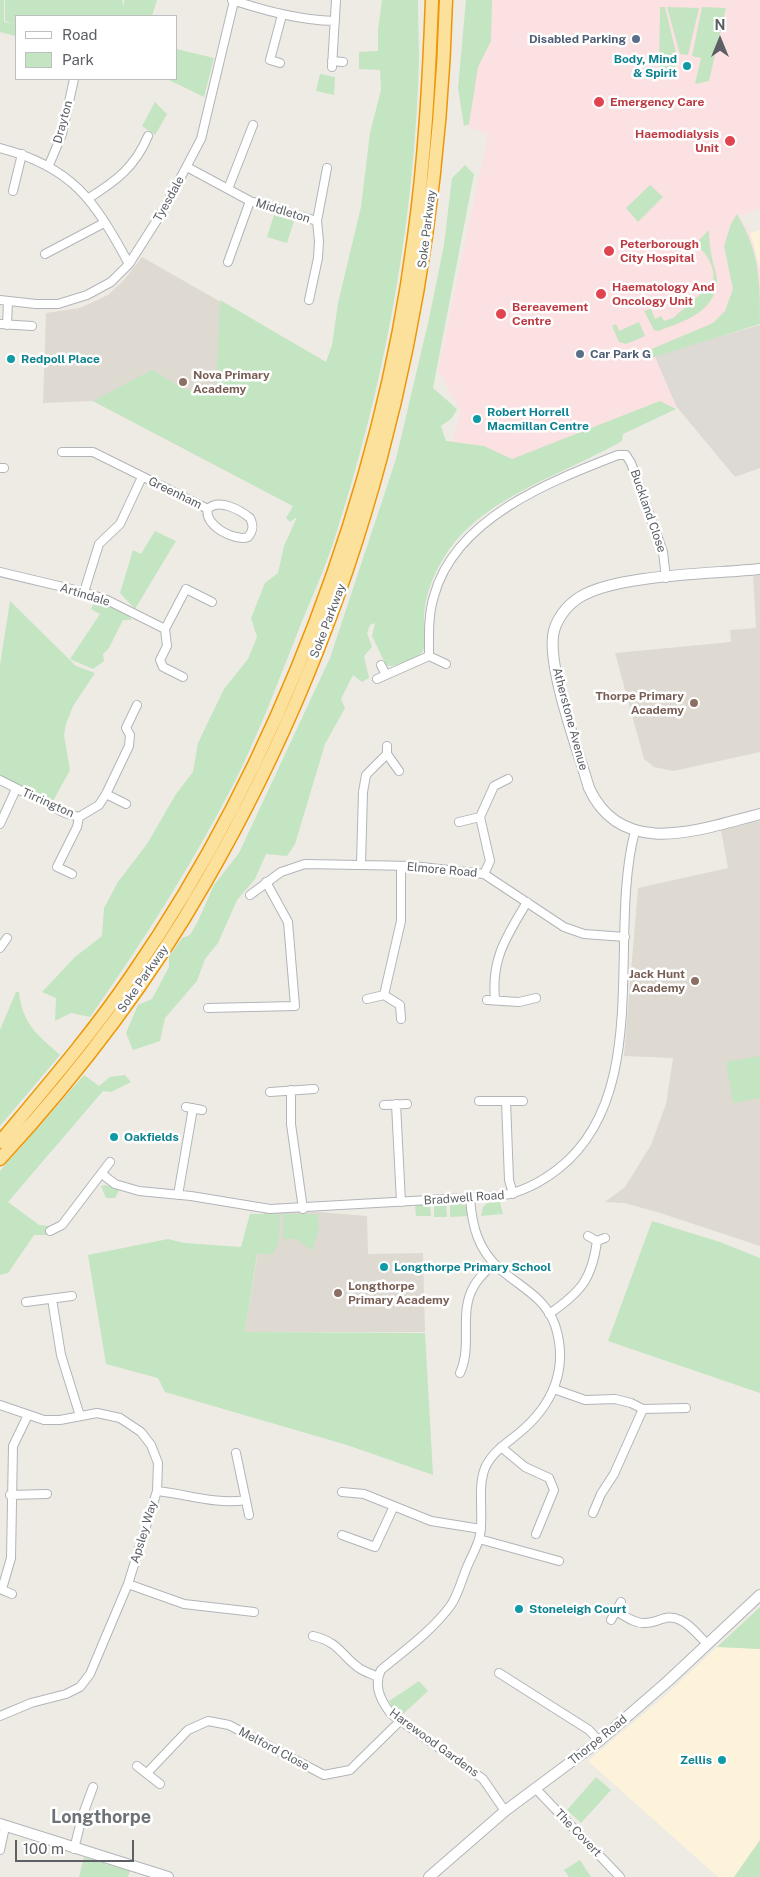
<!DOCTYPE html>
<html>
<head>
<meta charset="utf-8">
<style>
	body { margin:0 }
	#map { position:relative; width:760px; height:1877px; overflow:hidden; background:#eeebe4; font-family:"Public Sans",sans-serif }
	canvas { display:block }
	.legend { position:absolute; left:15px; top:15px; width:162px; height:65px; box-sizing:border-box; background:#fff; border:1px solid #bebfc1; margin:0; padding:6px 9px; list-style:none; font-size:15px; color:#5c6064 }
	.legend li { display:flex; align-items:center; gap:10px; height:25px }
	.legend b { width:25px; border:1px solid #bebfc1 }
	.north { position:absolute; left:695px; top:15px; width:50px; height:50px; -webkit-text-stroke:4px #fff; paint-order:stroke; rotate:0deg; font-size:14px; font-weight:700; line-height:20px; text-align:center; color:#5c6064 }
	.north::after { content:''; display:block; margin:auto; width:18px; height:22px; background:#5c6064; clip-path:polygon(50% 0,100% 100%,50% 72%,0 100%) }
	.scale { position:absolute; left:15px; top:1840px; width:119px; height:22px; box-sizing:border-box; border:2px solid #5c6064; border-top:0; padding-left:6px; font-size:15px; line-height:18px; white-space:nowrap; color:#5c6064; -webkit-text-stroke:4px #fff; paint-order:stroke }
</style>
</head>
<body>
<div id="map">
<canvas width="760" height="1877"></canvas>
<ul class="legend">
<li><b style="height:6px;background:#fff"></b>Road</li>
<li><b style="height:14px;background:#c3e5c1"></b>Park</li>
</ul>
<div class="north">N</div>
<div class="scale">100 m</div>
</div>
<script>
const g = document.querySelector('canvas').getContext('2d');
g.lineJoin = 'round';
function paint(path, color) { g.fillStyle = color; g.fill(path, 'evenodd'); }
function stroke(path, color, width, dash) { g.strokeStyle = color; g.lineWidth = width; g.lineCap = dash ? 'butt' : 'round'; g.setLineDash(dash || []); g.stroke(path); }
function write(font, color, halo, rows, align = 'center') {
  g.font = font + ' "Public Sans",sans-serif'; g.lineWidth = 5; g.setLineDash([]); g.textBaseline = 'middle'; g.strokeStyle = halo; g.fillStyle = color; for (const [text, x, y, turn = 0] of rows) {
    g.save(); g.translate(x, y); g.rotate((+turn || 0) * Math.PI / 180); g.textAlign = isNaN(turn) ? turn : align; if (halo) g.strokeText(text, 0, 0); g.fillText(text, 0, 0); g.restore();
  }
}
paint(new Path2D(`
	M760,230V269L750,233Z
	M717,1647L760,1649V1840L734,1877H718L588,1761L666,1695Z`), '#fdf3da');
paint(new Path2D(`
	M760,325V468L735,477L676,406L654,355Z`), '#dddad6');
paint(new Path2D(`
	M142,257L326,362L293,506L93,401L43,403L46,313L80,308L108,295L124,280Z
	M760,575V752L674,771L654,767L644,759L615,653L731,642L730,630L756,628L753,576Z
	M760,821V1246L657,1212L624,1203L605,1202L625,1187L651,1145L666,1104L673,1058L624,1056L638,888L728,868L721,830Z
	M319,1212L367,1216L368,1254L423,1253L425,1332H245L264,1213Z`), '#dedad2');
paint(new Path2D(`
	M479,0H760V208L745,215L738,214L750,233L760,269V324L654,355L676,406L499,492L421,470L453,440L461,412L438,370L488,135L468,126L476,63Z`), '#fbe1e1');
paint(new Path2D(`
	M0,0H4V22L15,24L5,21V0H122L124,7V0H157L152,16H16V36L0,32Z
	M382,0H418C418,29 420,58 418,87C411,240 382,392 335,537C324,572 308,605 295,639C276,687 257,738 233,785C191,866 143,942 90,1017L71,1013L55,1021L56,998L42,992L75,957L102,936L104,908L118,882L147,844L176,794L193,772L198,743L224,689L248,659L257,637L251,618L265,583L278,573L284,546L297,517L290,522L286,518L293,506L93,401L152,370L186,390L216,392L220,300L326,362L332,345L338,303L361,207L370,133L381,90L380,70L359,69V52L378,51V30Z
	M466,0H492L491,41L478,67L469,124L464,126L458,88Z
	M660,7H665L677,57L673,78L659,76Z
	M667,7L699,8L688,55L680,54Z
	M702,7L726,8L709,81L695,84L701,58L692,56Z
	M176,49L214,58L204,97L167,79H176Z
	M320,74L335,77L334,95L316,91Z
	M155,102L167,114L155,135L142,126Z
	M465,165L474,174L433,388L457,409L452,418L441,426L446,441L484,446L512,459L660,401L676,409L623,434L622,441C563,475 479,498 443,559C432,577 425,596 424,617C424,626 428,642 423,651C420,657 393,669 386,665L372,636L375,623L370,625L367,633L372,647L364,656L369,678L362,682L353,675L341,699L345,708L325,744L295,844L287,856L266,854L255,879L237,900L218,943L205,959L197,981L165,1018L160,1041L133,1050L126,1033L138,1005L152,999L169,967V957L182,938L190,935L198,921L214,885L239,853L330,658L396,459L429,319L444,245L452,178Z
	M650,185L663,197L638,222L626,208Z
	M737,214C760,253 760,280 760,324L644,360L642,353L713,323L725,311L733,289L724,246L731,224Z
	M274,215L294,221L287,243L267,237Z
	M709,230C709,239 710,249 712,258C713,265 717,273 717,281C715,313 682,322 658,331L654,330L644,311L651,309L655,319L661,316L664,321L673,318L713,283C716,267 707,253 695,244Z
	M639,322L645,336L626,344L619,342L612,326L616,324L619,331Z
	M155,531L176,541L135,609L120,593L133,550L141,554Z
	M95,599L127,614L132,620H123L109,648L103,654L104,661L93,669L70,659L100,614L91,609Z
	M10,601L76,666L95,673L73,706L66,724L64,735L70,770L52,803L0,778V665Z
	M16,992H19C22,1024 38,1035 60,1055L0,1126V1030Z
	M760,1056V1098L733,1103L726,1062Z
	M84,1075L99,1086L110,1077L125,1075L131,1082L111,1092L103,1091L8,1202L39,1225L50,1226V1235H34L8,1273L0,1275V1171Z
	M105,1185L120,1189L115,1198H106L101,1186Z
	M450,1202L462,1203L467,1207L469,1216L450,1217Z
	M500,1202L503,1214L481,1216L483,1207L487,1203Z
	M434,1203H446L447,1217H434Z
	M415,1204H430L431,1216H416Z
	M250,1214H280L279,1241L273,1254H257L245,1332L425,1333L433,1475L347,1445L165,1392L158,1378L106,1364L88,1255L168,1239L184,1243L241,1247Z
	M283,1214H318L319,1229L313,1249L311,1250L296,1239H283Z
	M652,1221L720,1242L760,1258V1393L608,1341Z
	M760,1607V1649L717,1647Z
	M419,1681L428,1691L401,1716L393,1709L389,1701Z
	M596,1777L611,1790L581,1823L567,1810Z
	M760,1840V1877H734Z
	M84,1857L130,1871L128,1877H79Z
	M580,1860L591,1877H569L564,1870Z`), '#c3e5c1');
const minor = new Path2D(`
	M232,0C266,11 299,20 335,21
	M332,61L343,62
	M280,63L270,60L282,15
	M332,67L336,0
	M0,148C73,167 94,200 129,264
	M49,165L62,134L74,79
	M187,167L250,201L317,221
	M228,189L253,125
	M13,191L22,154
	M89,198C116,181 135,167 148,136
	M45,254L104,223
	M228,262L250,201
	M0,300L36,304H58L87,295L111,282L129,264L164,209L201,139L234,1
	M309,300L318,258L319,241L317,221L327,168
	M0,324L32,326
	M7,325L8,301
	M62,452H93L208,509C219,498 240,510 250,518C254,526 253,531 248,537C235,542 203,525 208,509
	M0,468H4
	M0,572L84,592L107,600L165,629
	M84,592L99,544L120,524L142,477
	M429,656C429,636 428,615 434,596C455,518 551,481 618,455H626L631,463L663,552L666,578
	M429,656L446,664
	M381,665L386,675
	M183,677L163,667L160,660L167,646L165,629L186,589L212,602
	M377,679L429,656
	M387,746V754L399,771
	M0,780L65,813L79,817L99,805L106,794L129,746L130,735L126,728L137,705
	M106,794L126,804
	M459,822L480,817
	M0,824L16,789
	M361,864L363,792L366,775L387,754
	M72,874L57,867L77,827L79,817
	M484,874L490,861L480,817L494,786L508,779
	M250,895L281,872L305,864L413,866L484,874L564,927L584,934L625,937
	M0,948L7,938
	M384,995L401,921V866
	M367,999L384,995L400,1005L401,1019
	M495,999C491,958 507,936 527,902
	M487,1000L519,1002L536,998
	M208,1008L295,1006L288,922L266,882
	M291,1090V1124L303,1209
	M270,1092L314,1089
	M479,1101H523
	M506,1101L509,1180L513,1194
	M396,1104L401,1202
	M384,1105L407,1104
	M186,1107L202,1110
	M102,1174L115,1184L139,1191L191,1196L270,1209L500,1196C523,1192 540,1183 558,1169C654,1094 607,936 635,831
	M178,1195L193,1108
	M470,1198C472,1226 478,1250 500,1269C520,1287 545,1297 555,1325C569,1368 553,1405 519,1433C507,1443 492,1452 485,1468C477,1488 484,1514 480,1535C478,1546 471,1557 467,1567C462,1579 458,1595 451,1605C432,1631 405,1650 381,1670C373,1686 381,1701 391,1714L483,1779L505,1811
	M50,1231L62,1225L110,1162
	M588,1236L597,1241L605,1238
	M52,1299L61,1355L80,1416
	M26,1302L72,1296
	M549,1314C581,1292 592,1279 597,1241
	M460,1373C473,1345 458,1313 474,1286C479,1277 487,1270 494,1263
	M554,1389L585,1400L615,1399L631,1403L643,1409L686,1408
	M0,1405L44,1420H60L97,1413L120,1418L141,1432L151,1445L158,1463L157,1491L128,1584L90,1674L80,1687L66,1694L31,1703L0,1716
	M501,1447L525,1467L549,1478L554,1490L536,1534
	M236,1453L249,1515
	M157,1491C187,1494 216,1505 246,1500
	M342,1492L364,1494L431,1521L481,1529
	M10,1495L47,1494
	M593,1513L601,1494L614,1474L643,1409
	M342,1535L375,1547L394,1506
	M479,1539L559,1561
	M128,1584L184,1604L254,1612
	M0,1589L12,1594
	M2,1589L11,1558L13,1446L28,1415
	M616,1611C625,1616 635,1624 645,1623C659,1623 666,1613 680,1620C690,1624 699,1636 707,1644
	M611,1620L621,1602
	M313,1636C339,1642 341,1655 359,1668C365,1672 372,1674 378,1677
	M499,1673L589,1730L599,1741
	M137,1766L160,1784
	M147,1773L188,1730L208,1721L229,1725L324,1775L350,1770L400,1721
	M536,1789L620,1877
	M74,1849L82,1817L93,1787
	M0,1850L5,1827`);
const tertiary = new Path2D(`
	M760,569C715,574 617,574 580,597C567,605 555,620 553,636C549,673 578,750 589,788C622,860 701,829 760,814
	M0,1824L168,1877
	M429,1877L505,1811L599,1741L668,1681L760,1595`);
const trunk = new Path2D(`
	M0,1142C46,1087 92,1034 132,975C278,764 381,491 414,237C425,158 429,79 432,0
	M0,1159C77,1075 148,983 205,883C362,612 437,312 446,0`);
stroke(minor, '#b1b5b9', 10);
stroke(tertiary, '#b1b5b9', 12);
stroke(trunk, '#ee9604', 15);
stroke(minor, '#fff', 8);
stroke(tertiary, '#fff', 10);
stroke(trunk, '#fce19c', 12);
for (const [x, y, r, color] of [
	[636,39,5,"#5c6f8a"],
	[687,66,5,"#0f9aa8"],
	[599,102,6,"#e0444e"],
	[730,141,6,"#e0444e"],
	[609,251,6,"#e0444e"],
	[601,294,6,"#e0444e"],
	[501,314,6,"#e0444e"],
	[580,354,5,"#5c6f8a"],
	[11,359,5,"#0f9aa8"],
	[183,382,5,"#8d6e63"],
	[477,419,5,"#0f9aa8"],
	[694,703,5,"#8d6e63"],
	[695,981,5,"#8d6e63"],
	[114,1137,5,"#0f9aa8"],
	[384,1267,5,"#0f9aa8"],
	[338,1293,5,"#8d6e63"],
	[519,1609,5,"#0f9aa8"],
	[722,1760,5,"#0f9aa8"]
]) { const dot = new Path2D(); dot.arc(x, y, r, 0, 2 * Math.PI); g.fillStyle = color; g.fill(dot); stroke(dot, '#fff', 2); }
write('bold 12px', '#4e5e75', '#fff', [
	["Disabled Parking",626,39],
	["Car Park G",590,354,"left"]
], 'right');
write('bold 12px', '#0d838f', '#fff', [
	["Body, Mind",677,59,"right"],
	["& Spirit",677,73,"right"],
	["Redpoll Place",21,359],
	["Robert Horrell",487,412],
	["Macmillan Centre",487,426],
	["Oakfields",124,1137],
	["Longthorpe Primary School",394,1267],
	["Stoneleigh Court",529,1609],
	["Zellis",712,1760,"right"]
], 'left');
write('bold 12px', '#be3a42', '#fff', [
	["Emergency Care",610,102],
	["Haemodialysis",719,134,"right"],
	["Unit",719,148,"right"],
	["Peterborough",620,244],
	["City Hospital",620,258],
	["Haematology And",612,287],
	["Oncology Unit",612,301],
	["Bereavement",512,307],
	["Centre",512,321]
], 'left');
write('12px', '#5c6064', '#fff', [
	["Drayton",63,122,-75],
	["Tyesdale",169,199,-61],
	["Middleton",283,211,17],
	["Soke Parkway",427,229,-83],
	["Greenham",175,493,26],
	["Buckland Close",648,511,71],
	["Artindale",85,595,17],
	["Soke Parkway",328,621,-69],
	["Atherstone Avenue",570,719,75],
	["Tirrington",48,803,24],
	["Elmore Road",442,870,5],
	["Soke Parkway",143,979,-55],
	["Bradwell Road",464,1198,-4],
	["Apsley Way",144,1532,-73],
	["Thorpe Road",598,1740,-39],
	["Harewood Gardens",434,1743,36],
	["Melford Close",274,1749,28],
	["The Covert",578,1833,46]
]);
write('bold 12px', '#785e54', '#fff', [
	["Nova Primary",193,375],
	["Academy",193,389],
	["Thorpe Primary",684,696,"right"],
	["Academy",684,710,"right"],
	["Jack Hunt",685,974,"right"],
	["Academy",685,988,"right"],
	["Longthorpe",348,1286],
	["Primary Academy",348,1300]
], 'left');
write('bold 18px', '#6d7276', '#fff', [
	["Longthorpe",101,1817]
]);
</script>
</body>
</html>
